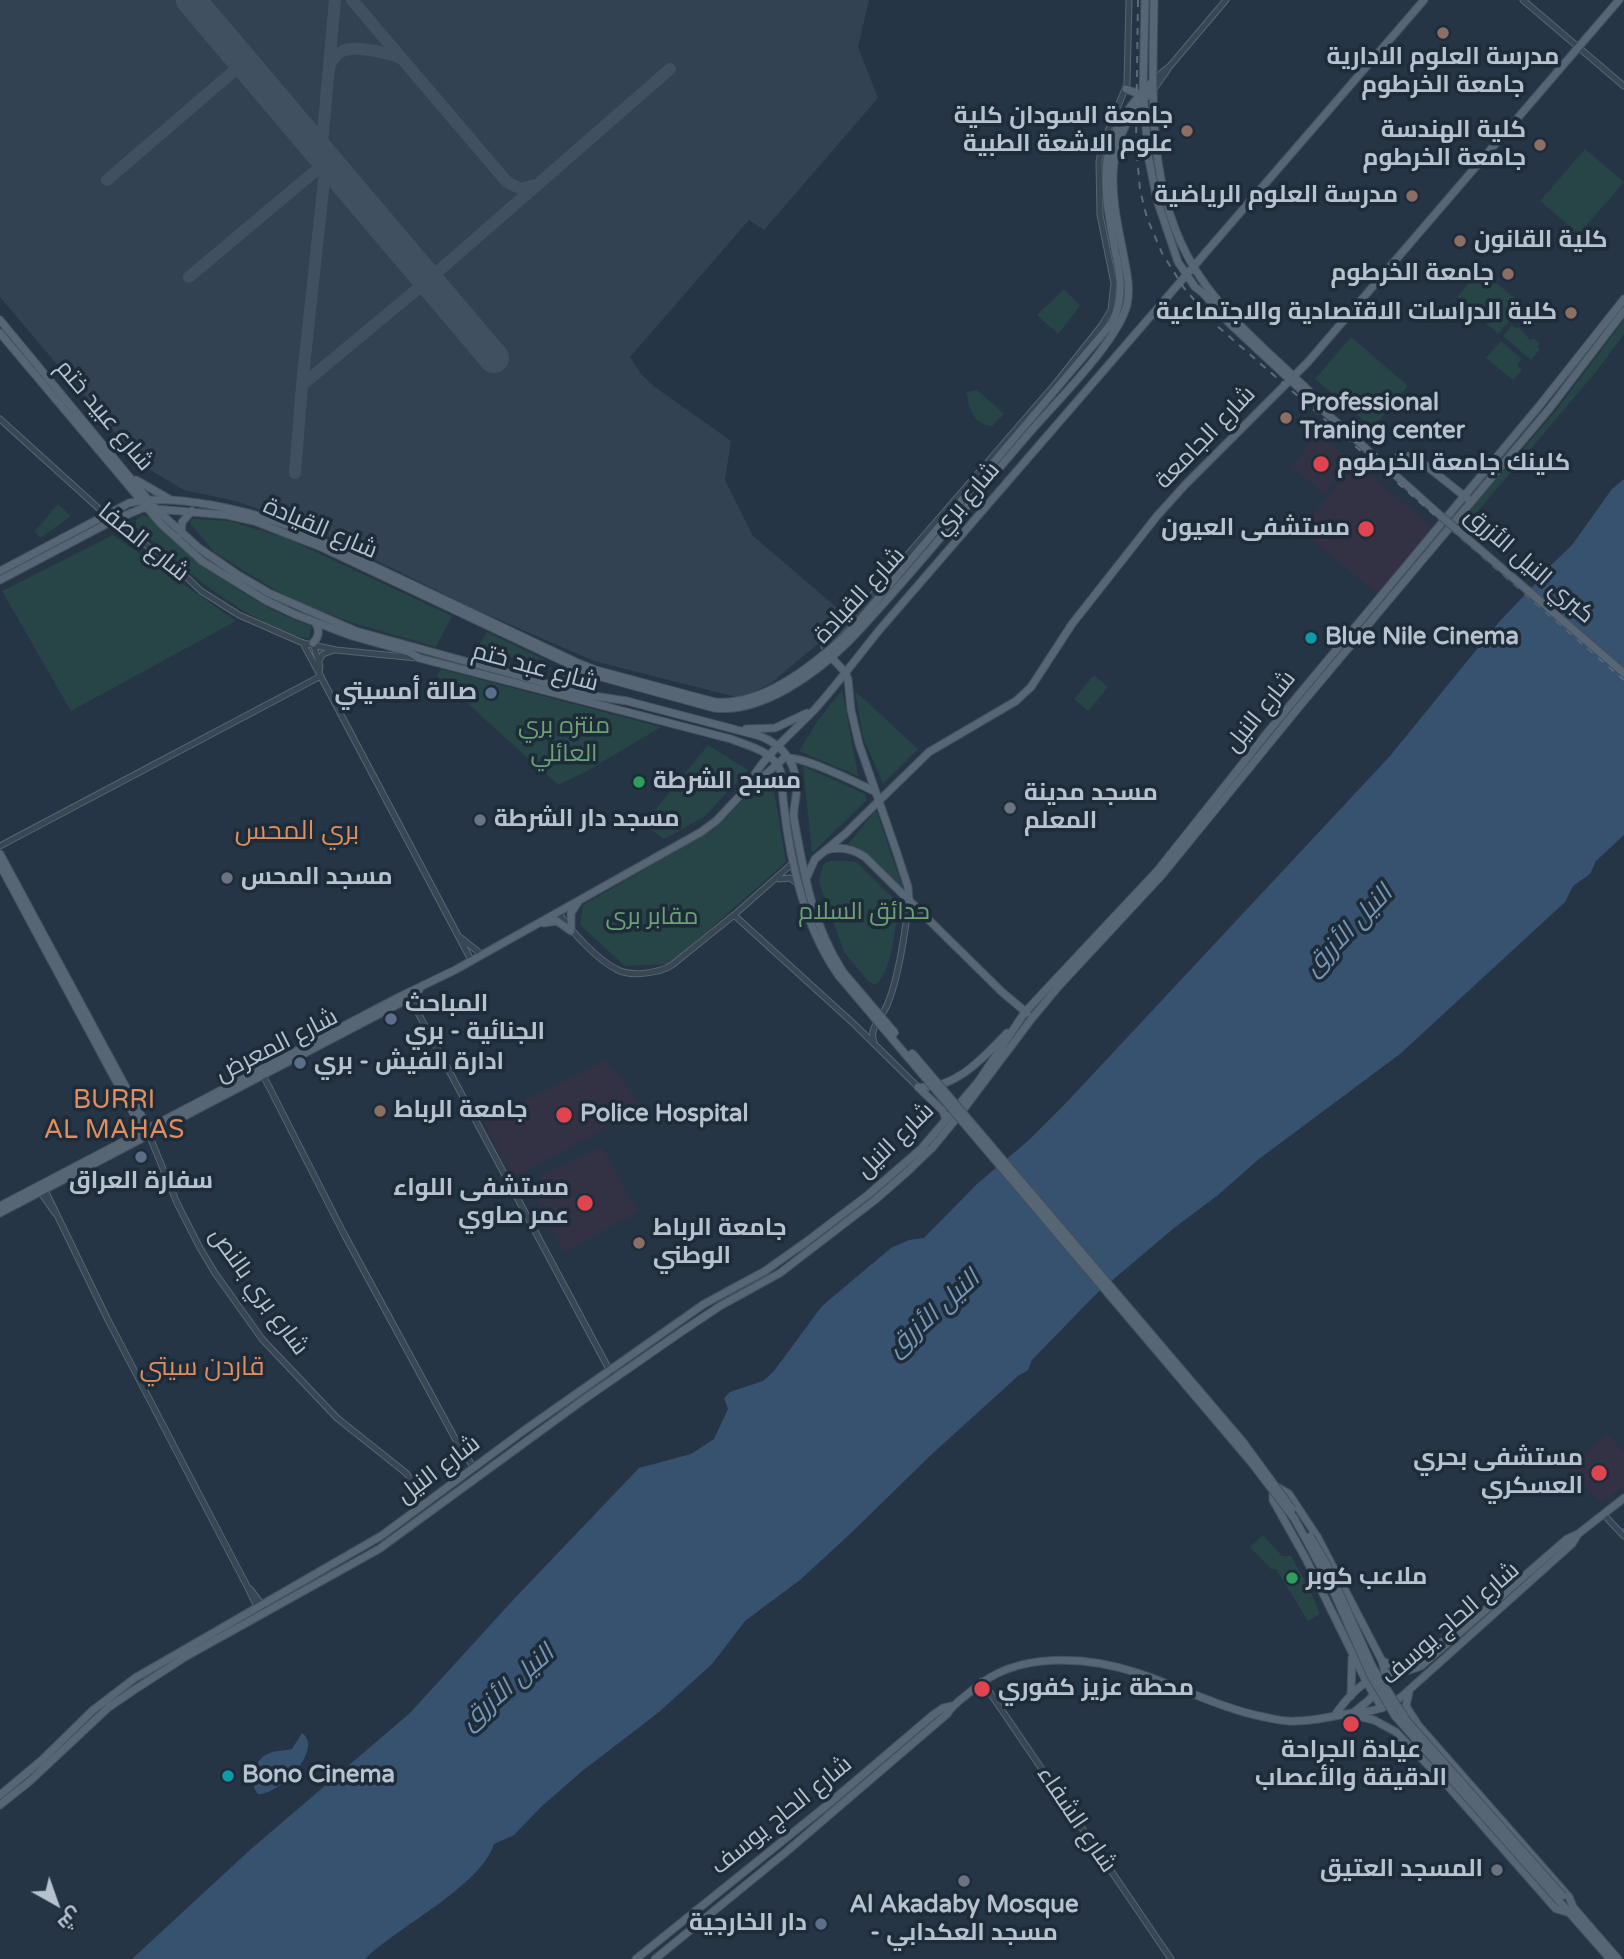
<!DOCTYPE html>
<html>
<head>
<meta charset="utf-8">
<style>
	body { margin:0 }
	#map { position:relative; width:1624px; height:1959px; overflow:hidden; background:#253546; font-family:"Varela Round",Cairo,sans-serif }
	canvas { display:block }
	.north { position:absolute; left:21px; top:1868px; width:70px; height:70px; -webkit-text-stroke:5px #1e2c3a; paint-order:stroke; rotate:140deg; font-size:19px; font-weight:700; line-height:28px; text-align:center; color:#b7c2ce }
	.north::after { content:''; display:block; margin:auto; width:24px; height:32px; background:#b7c2ce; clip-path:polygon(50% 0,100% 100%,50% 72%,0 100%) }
</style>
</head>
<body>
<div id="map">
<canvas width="1624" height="1959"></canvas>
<div class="north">ش</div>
</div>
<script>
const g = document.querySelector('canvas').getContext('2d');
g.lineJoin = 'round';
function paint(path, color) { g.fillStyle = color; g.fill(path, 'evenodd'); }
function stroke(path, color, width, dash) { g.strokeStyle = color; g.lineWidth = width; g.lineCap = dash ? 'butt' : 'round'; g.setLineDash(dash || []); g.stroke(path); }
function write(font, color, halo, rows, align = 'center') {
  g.font = font + ' "Varela Round",Cairo,sans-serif'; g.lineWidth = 7; g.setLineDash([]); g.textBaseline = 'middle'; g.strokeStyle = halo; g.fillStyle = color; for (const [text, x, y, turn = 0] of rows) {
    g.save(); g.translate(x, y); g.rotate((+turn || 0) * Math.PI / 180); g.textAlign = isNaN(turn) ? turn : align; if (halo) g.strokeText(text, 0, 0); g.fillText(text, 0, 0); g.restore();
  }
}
paint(new Path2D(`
	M1318,434L1351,461L1325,494L1291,467Z
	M1356,463L1433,527L1377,594L1300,530Z
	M606,1060L644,1108L512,1178L483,1122Z
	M600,1148H602L638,1212L564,1252L533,1195L545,1188L541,1175Z
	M1608,1434L1624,1453V1485L1602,1504L1577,1480L1570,1466Z`), '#333245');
paint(new Path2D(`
	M0,0H869L858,47L878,98L764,230L749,220L630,357L641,374L655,387L731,441L725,480L753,536L849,618L771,683L754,692L736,697L594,661L470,607L303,524L235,501L184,490L142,465L0,297Z`), '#334252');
paint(new Path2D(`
	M1585,149L1624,182L1579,234L1540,201Z
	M1480,270L1523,305L1498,334L1457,297Z
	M1064,289L1080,306L1058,334L1037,315Z
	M1624,320V334L1595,373L1478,511L1463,525L1458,524L1554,413Z
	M1512,325L1517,329L1519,327L1530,340L1533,338L1540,343L1537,346L1540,349L1531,360L1503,336Z
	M1351,337L1408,386L1373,428L1315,379Z
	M1501,341L1522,359L1517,365L1522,370L1513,380L1486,358Z
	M977,390L1004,414L992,426C972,424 970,409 966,392Z
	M58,504L71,516L40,538L35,531Z
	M142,515C162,518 182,549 199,562C233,587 271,613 311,626L309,639C261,626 220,598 182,566C167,553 152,539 136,528V520Z
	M192,519L229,521L286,538L452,616L436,647L353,623L308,606L277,591L214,552L190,523Z
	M113,535L236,621L71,711L2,591Z
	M487,632L545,660L473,654Z
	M441,669L661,727L587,771L558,785L437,676Z
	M1094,675L1108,687L1088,711L1074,699Z
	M842,690L858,775V776L799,751L819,719Z
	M855,691L918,749L883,784L863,737Z
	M708,745L748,770L704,817L664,839L644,824Z
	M803,766L865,794L867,800L812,853Z
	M766,777L772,779L786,862L670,964L625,966L580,925L583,905L714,829Z
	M876,810L904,891L864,852L848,844Z
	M845,861L857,862L897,902C897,921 892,974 875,985L868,981L844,952L819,882L823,864L831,861Z
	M1263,1535L1282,1556H1291L1309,1588L1320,1614L1308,1621L1276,1569H1271L1250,1547Z`), '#274547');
paint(new Path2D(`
	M1624,479V835L1596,861L1590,874L1573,886L1565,902L1400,1054L1259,1159L1218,1195L1174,1228L1095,1295L1032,1360L1028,1370L1018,1376L932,1454L851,1533L800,1580L745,1621L712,1664L659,1712L581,1772L541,1807L514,1835L494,1844C480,1887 397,1927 365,1959H132L251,1849L410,1713L514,1599L639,1468L691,1454L714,1439L728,1409L724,1398L730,1392L763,1381L774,1371L822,1306L891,1248L909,1240L924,1238L977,1184L1029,1140L1066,1103L1390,756L1499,622L1538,581L1544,572L1572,545L1612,489Z
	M302,1733C325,1749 278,1796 258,1794C247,1782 254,1758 270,1753C277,1750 285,1751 292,1749Z`), '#37526e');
stroke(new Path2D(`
	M1623,1529L1624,1531`), '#37526e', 2);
stroke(new Path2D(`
	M352,0L507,182L521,189L535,185
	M329,67C332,59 337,53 345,50C356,46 393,53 402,59
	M107,180L242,64
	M189,277L326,162
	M302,385L427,281L670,69
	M295,473L302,385L326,162L322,144L335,0`), '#405061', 12);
stroke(new Path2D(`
	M191,0L494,358`), '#405061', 30);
const minor = new Path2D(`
	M1523,0L1624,86
	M1153,80L1170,66L1226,0
	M1154,89L1168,69
	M0,419L106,515L178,569L201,591L239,615L303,643L336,650L416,658
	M303,643L471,960
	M313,643L320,666L319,673
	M827,652L824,647L858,612L1056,383L1102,325L1111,310L1114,283L1100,215L1099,161L1103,143L1127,84L1129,0
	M318,662L323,654L334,650
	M0,846L321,676
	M779,879L790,878L798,884
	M558,912C571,931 597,960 618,970C632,977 659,973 672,965L734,915L794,862
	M734,915L854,1024L918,1087
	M461,938L481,954
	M409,996L611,1373
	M874,1042C868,1027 883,1017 888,1003C899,976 905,931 909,902
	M262,1073L344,1234L457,1442L474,1468
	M151,1133L150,1137L177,1203L200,1248L215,1273L262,1339L337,1418L406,1473L429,1502
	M44,1188L107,1318L248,1588L258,1609
	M39,1190L55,1213
	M1604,1515L1624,1536
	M250,1589L263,1606
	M982,1681L1171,1959`);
const major = new Path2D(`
	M1145,0L1143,90L1148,155L1157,200L1178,262L1195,287L1203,293L1230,324L1314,402L1441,516
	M1154,0C1153,97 1144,201 1205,284C1234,324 1273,356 1309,391
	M1126,89L1139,94
	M0,320L155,508L199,548L238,575L269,593L356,631L588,695L627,701L760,736C786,746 799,767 796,796C795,804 793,810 794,819C804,874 812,924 843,972
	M0,333L161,524L202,561L265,600L294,614L352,636L409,652L419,658L731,739C749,746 776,752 781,773C785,838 800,923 839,976
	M1388,468L1398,457L1414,456L1468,499
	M136,480L171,500
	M181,534L182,522L192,511
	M0,571L129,503C172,492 249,511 289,526L578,663L596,670L715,702C765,706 817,663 852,629L1112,323C1124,298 1121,277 1115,250C1101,175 1096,138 1153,81
	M0,580L114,520L143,508L227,515L254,521L321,547L590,674L714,708C761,714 817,673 849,641C913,574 970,501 1031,431C1057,401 1117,342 1127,305C1131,287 1126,269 1123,252C1110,189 1101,139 1153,90
	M313,643C319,637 320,631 316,624
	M830,656L845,672L848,679L851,710L859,744L897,853L908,887L909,901
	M573,668L568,669L567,677L585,692
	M746,729L775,728L807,713
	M749,786C759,759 796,730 816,708C839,682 859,655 881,628L1424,0
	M827,850C841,846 853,849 865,857L1002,992L1027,1013
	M0,854L150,1132
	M0,865L144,1133
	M806,879L815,859L845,834L929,752L1016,701L1031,687L1072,624L1157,516L1185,485L1308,362L1619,0
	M544,923L557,921L571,931
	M571,930V913L578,902
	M918,1087C955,1090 983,1058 1007,1033
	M918,1087L943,1111L946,1120
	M0,1206L397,998L455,970L701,832L716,821L749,786L756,783L784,758C802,755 855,782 874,791
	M0,1213L410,998L419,990
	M1277,1487L1289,1494L1318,1538L1382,1661L1386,1675L1385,1679L1369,1700L1354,1712
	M1273,1491V1500L1306,1559L1367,1683L1382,1708
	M1383,1661C1405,1677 1430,1647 1449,1638
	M1409,1692L1406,1706L1418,1725L1569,1897L1574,1909
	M1351,1696L1352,1658
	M1349,1714L1374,1720L1396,1732L1447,1785L1556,1909L1570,1913
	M1335,1715C1346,1699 1363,1680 1382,1675C1396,1672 1408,1672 1421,1666L1567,1539L1578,1534L1624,1498
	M0,1795L42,1760L93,1710L135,1678L381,1536L526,1429L704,1304L765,1271L806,1242L869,1194L921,1149L978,1082L1025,1012L1158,870L1267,733L1540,405L1624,299
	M0,1805L30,1781L109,1707L134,1690L185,1657L379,1549L583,1400L681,1332L720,1306L780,1273L875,1200L908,1171L933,1147L960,1114L1033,1017L1058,987L1162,875L1299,707L1550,408L1624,311
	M1559,1901L1610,1959
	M1573,1907L1618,1959
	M636,1959L826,1806L933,1715L943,1708L952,1706
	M655,1959L786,1852L947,1714C954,1703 964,1697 974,1689C1017,1651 1087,1656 1138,1673C1180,1687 1220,1708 1264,1717C1274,1719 1286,1722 1296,1721C1321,1721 1345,1712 1370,1711L1382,1708L1400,1698L1572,1544L1578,1534`);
stroke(minor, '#586572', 7);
stroke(major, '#43505e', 9);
stroke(minor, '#394755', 5);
stroke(major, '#576675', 7);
stroke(new Path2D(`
	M1138,0L1136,144L1140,190L1147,218L1162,253L1184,288L1215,324L1624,680`), '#5b6b7c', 2, [7, 7]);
const majorBridge = new Path2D(`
	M1441,516L1624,673
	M843,972L895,1033
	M839,976L1251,1462L1294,1518L1308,1543L1331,1586L1371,1676L1395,1716L1559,1901
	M912,1053L1243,1442L1292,1509
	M1310,1536L1326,1563L1373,1668L1407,1721L1563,1896`);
stroke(majorBridge, '#43505e', 9, []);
stroke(majorBridge, '#576675', 7);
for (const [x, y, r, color] of [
	[1443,33,7,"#8d6e63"],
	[1187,131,7,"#8d6e63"],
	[1540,145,7,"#8d6e63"],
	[1412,196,7,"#8d6e63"],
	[1460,241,7,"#8d6e63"],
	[1508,274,7,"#8d6e63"],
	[1571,313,7,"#8d6e63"],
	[1286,418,7,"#8d6e63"],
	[1321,464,9,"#e0444e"],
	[1366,529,9,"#e0444e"],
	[1311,638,7,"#0f9aa8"],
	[491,693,7,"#5c6f8a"],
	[639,782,7,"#2e9e5b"],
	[1010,808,7,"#6b7280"],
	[480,820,7,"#6b7280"],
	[227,878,7,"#6b7280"],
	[391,1019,7,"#5c6f8a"],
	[300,1063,7,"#5c6f8a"],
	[380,1111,7,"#8d6e63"],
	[564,1115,9,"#e0444e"],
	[141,1157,7,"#5c6f8a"],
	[585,1203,9,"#e0444e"],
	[639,1243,7,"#8d6e63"],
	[1599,1473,9,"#e0444e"],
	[1292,1578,7,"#2e9e5b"],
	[982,1689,9,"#e0444e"],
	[1351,1724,9,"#e0444e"],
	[228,1776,7,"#0f9aa8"],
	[1497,1870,7,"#6b7280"],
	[964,1881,7,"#6b7280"],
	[821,1924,7,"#5c6f8a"]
]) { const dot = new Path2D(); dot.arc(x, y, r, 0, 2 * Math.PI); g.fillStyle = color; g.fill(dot); stroke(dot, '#1e2c3a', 2.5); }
write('bold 24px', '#b7c2ce', '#1e2c3a', [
	["مدرسة العلوم الادارية",1443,58,"center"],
	["جامعة الخرطوم",1443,86,"center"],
	["جامعة السودان كلية",1173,117,"right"],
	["علوم الاشعة الطبية",1173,145,"right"],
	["كلية الهندسة",1526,131,"right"],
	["جامعة الخرطوم",1526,159,"right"],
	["مدرسة العلوم الرياضية",1398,196,"right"],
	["كلية القانون",1474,241],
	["جامعة الخرطوم",1494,274,"right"],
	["كلية الدراسات الاقتصادية والاجتماعية",1557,313,"right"],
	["Professional",1300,404],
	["Traning center",1300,432],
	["كلينك جامعة الخرطوم",1337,464],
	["مستشفى العيون",1350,529,"right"],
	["Blue Nile Cinema",1325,638],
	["صالة أمسيتي",477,693,"right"],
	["مسبح الشرطة",653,782],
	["مسجد مدينة",1024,794],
	["المعلم",1024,822],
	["مسجد دار الشرطة",494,820],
	["مسجد المحس",241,878],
	["المباحث",405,1005],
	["الجنائية - بري",405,1033],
	["ادارة الفيش - بري",314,1063],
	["جامعة الرباط",394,1111],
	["Police Hospital",580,1115],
	["سفارة العراق",141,1182,"center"],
	["مستشفى اللواء",569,1189,"right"],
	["عمر صاوي",569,1217,"right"],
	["جامعة الرباط",653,1229],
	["الوطني",653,1257],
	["مستشفى بحري",1583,1459,"right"],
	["العسكري",1583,1487,"right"],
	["ملاعب كوبر",1306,1578],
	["محطة عزيز كفوري",998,1689],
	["عيادة الجراحة",1351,1751,"center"],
	["الدقيقة والأعصاب",1351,1779,"center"],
	["Bono Cinema",242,1776],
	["المسجد العتيق",1483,1870,"right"],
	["Al Akadaby Mosque",964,1906,"center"],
	["- مسجد العكدابي",964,1934,"center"],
	["دار الخارجية",807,1924,"right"]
], 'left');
write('24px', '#b7c2ce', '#1e2c3a', [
	["شارع عبيد ختم",104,416,50],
	["شارع الجامعة",1206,438,-46],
	["شارع بري",967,499,-49],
	["شارع القيادة",320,529,23],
	["شارع الصفا",143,543,39],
	["كبري النيل الأزرق",1529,566,41],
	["شارع القيادة",860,596,-47],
	["شارع عبد ختم",535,668,15],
	["شارع النيل",1261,712,-51],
	["شارع المعرض",277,1046,-27],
	["شارع النيل",896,1141,-44],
	["شارع بري بالنص",258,1292,54],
	["شارع النيل",439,1470,-37],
	["شارع الحاج يوسف",1451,1624,-41],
	["شارع الحاج يوسف",782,1816,-39],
	["شارع الشفاء",1076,1820,56]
]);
write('24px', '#6ca174', '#1e2c3a', [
	["منتزه بري",564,727],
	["العائلي",564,755],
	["حدائق السلام",864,913],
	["مقابر برى",652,918]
]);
write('26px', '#e08e60', '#1e2c3a', [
	["بري المحس",297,832],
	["BURRI",114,1101],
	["AL MAHAS",114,1131],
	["قاردن سيتي",202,1368]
]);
write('italic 26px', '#7495b4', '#1e2c3a', [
	["النيل الأزرق",1349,931,-46],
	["النيل الأزرق",934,1314,-42],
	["النيل الأزرق",508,1688,-41]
]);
</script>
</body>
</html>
